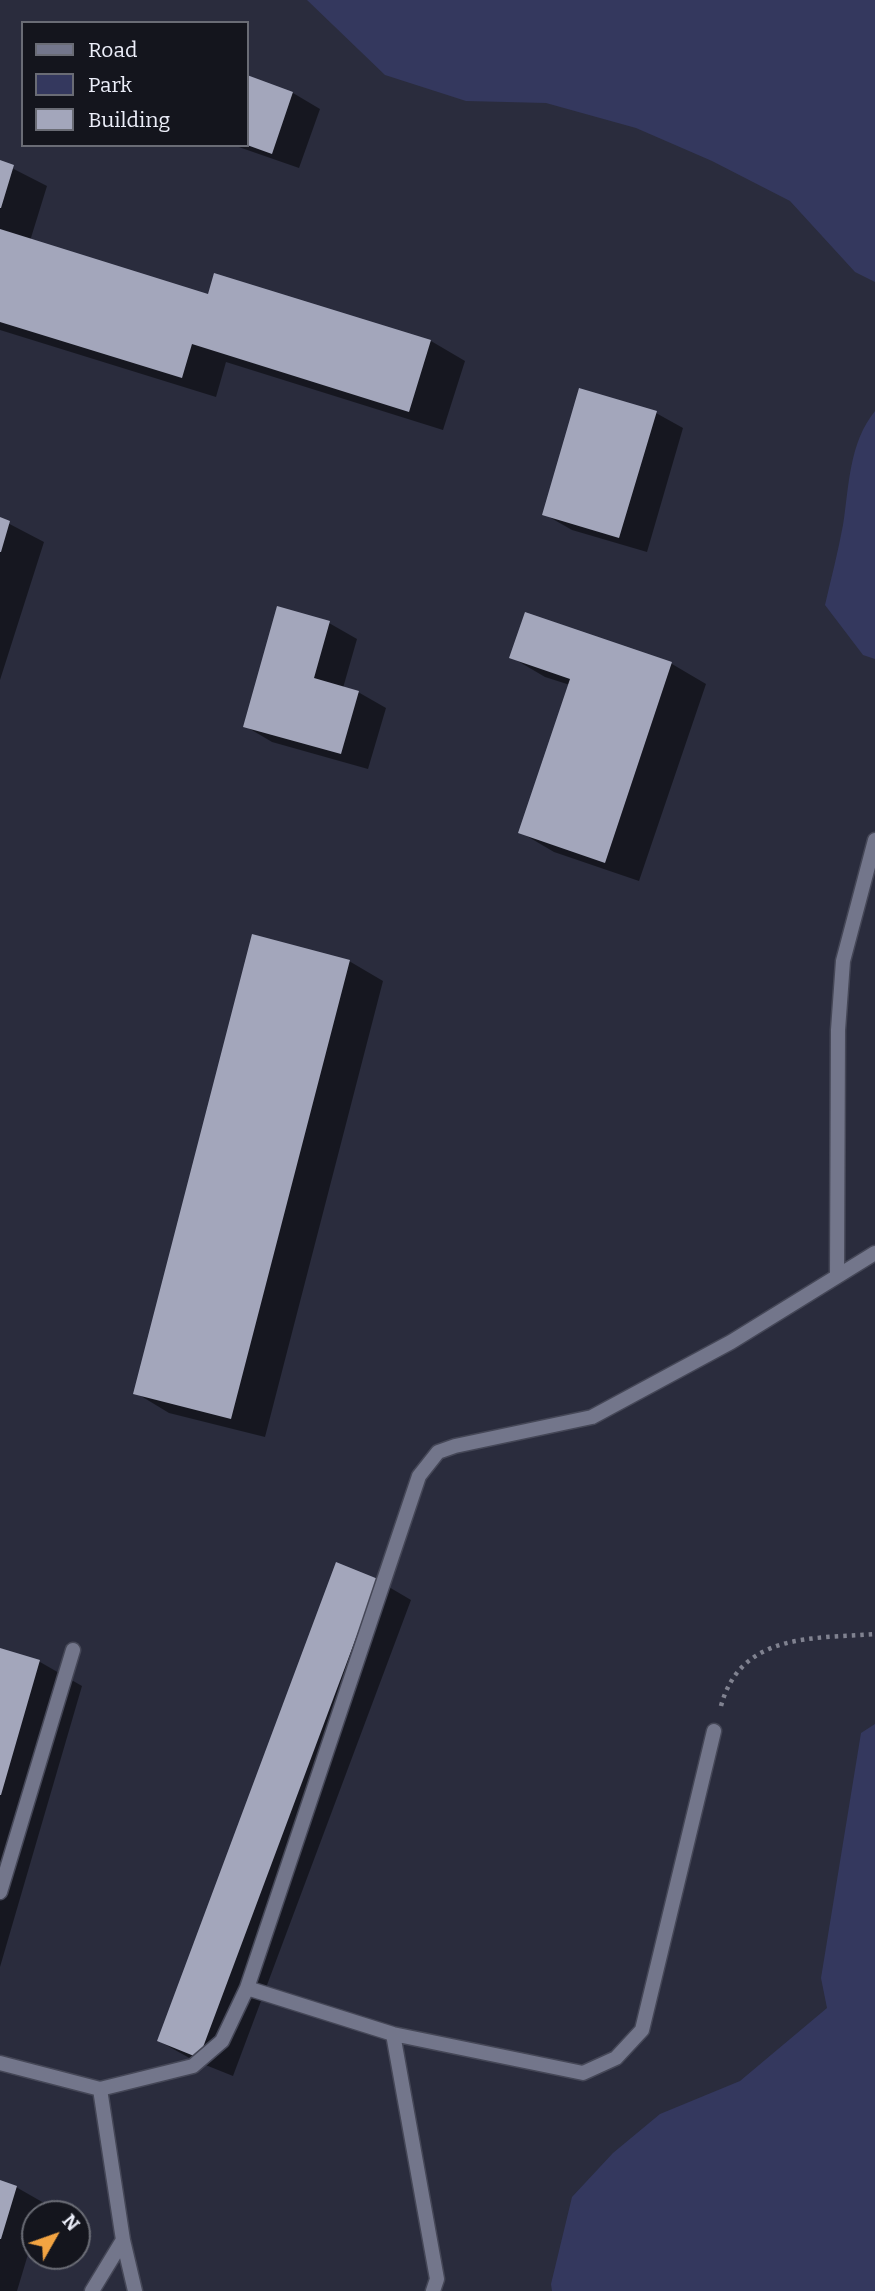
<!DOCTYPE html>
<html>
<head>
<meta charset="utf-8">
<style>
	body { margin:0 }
	#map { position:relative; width:875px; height:2291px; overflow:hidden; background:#2a2c3d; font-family:Bitter,serif }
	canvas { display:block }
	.legend { position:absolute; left:21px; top:21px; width:228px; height:126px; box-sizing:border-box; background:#14151d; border:2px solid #6a6c75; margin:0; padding:9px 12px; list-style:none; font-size:21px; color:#eceef9 }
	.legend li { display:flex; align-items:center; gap:14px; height:35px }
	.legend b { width:35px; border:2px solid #6a6c75 }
	.north { position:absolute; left:21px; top:2200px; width:70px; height:70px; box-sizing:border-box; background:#14151d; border:2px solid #6a6c75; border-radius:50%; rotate:50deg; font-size:19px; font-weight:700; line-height:28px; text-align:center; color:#eceef9 }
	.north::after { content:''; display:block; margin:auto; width:24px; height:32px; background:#f3a442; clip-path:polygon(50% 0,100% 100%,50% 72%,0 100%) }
</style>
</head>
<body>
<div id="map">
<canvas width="875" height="2291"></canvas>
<ul class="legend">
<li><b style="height:9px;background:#73768b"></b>Road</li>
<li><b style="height:19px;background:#34385e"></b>Park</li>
<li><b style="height:19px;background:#a3a6bb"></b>Building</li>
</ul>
<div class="north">N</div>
</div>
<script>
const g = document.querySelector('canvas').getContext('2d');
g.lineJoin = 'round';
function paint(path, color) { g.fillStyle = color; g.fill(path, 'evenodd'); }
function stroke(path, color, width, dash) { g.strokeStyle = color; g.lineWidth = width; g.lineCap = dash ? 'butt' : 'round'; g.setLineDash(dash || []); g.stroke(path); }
paint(new Path2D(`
	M307,0H875V282L855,272L790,201L712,161L636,128L546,103L466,101L385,75Z
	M875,411V659L863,655L825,605C831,579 838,552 843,525C849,486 849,443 875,411Z
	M875,1724V2291H552L551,2284L572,2197L613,2153L660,2114L740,2081L827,2008L821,1978L861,1733Z`), '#34385e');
paint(new Path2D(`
	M247,77L293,93L320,109L299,168L233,145H247Z
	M0,162L47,186L30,241L209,296L215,275L431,341L465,361L443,430L226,362L216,397L0,330Z
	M656,413L683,428L647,552L572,530L544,514Z
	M0,519L44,542L0,680Z
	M526,614L672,664L706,684L639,881L554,852L520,832L570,685L545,677L511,657Z
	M329,623L357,639L343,688L358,692L386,708L368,769L272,742L245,726Z
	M349,961L383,981L265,1437L169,1413L136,1393Z
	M377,1580L411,1600L233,2076L193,2060L159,2041Z
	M0,1650L40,1662L82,1686L0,1967Z
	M0,2182L16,2187L44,2203L40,2214H35V2231L17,2291H0Z`), '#0007');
paint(new Path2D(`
	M247,75L293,92L272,154L247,145Z
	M0,160L14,165L1,208H0Z
	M0,229L208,294L214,273L431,340L409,412L192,344L182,378L0,322Z
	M579,388L657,411L619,538L542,515Z
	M0,517L10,521L1,552H0Z
	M277,606L330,621L314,678L359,691L341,754L243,727Z
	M525,612L672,662L605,863L518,833L570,679L509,658Z
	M252,934L350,960L231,1419L133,1394Z
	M336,1562L378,1579L199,2058L157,2041Z
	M0,1648L40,1660L1,1795H0Z
	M0,2180L17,2186L1,2239H0Z`), '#a3a6bb');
const service = new Path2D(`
	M0,1892L73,1650`);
const minor = new Path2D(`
	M837,1276L838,1030L843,961L875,840
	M247,1988L393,2034L583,2073L616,2058L642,2030L714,1731
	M393,2034L437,2279L433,2291
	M0,2063L100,2089L193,2066L222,2041L247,1988L419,1476L438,1452L455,1446L592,1417L731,1342L875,1253
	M123,2240L135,2291
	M92,2291L123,2240L100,2089`);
stroke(service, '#454757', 17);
stroke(minor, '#454757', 17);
stroke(new Path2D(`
	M721,1706C741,1632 814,1639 875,1634`), '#808290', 4.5, [3.5, 5]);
stroke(service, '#73768b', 14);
stroke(minor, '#73768b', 14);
</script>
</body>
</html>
